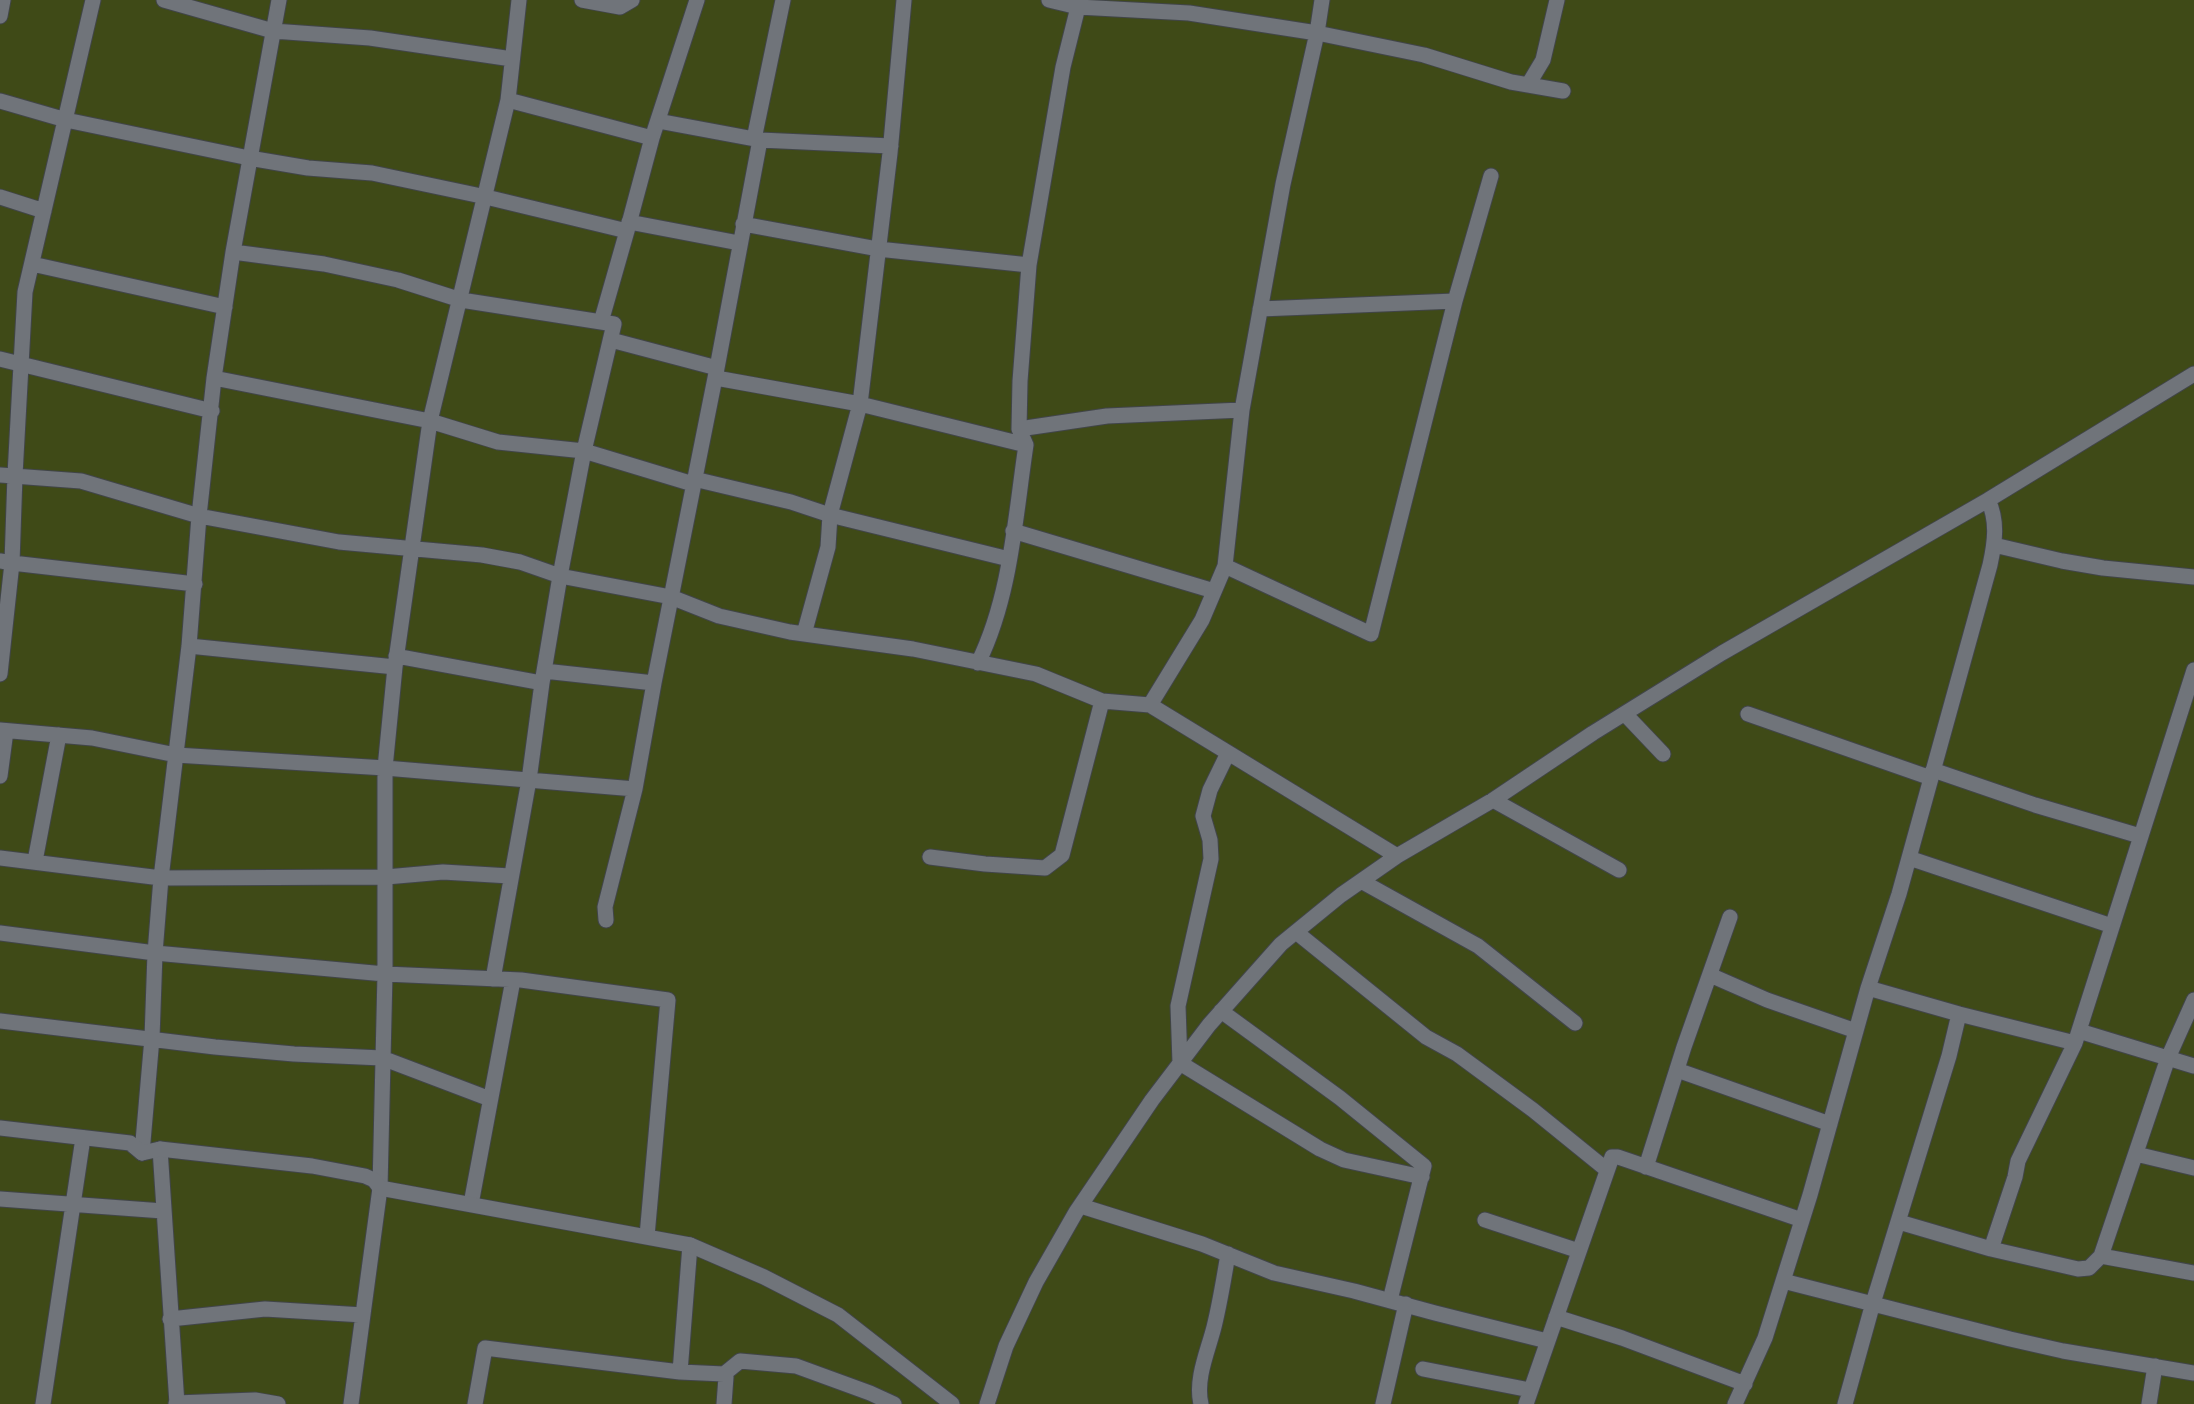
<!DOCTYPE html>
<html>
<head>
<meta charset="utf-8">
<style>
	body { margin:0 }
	canvas { display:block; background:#23272c }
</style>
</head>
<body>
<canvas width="2194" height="1404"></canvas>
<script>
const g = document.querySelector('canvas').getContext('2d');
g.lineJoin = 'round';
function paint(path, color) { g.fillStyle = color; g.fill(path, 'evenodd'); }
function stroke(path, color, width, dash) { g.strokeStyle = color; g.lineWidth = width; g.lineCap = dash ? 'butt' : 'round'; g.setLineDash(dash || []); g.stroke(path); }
paint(new Path2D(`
	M0,0H2194V1404H0Z`), '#3f4a17');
const street = new Path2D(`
	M93,0L25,292L15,475L12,563L195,584
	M164,0L273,31L370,38L512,59
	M582,0L620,7L632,0
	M1049,0L1078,7L1079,0
	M1322,0L1317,33L1283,184L1242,410L1225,566L1202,620L1150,705L1397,856
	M0,16L3,0
	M1528,85L1543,60L1557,0
	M508,100L652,138
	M0,101L66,120L249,158L308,168L372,173L486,197L627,231L652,138L697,0
	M658,121L760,140L891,146
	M754,139L783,0
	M0,197L44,211
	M629,222L739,243
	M743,224L878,249L1029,265
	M233,252L324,264L398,280L461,300L614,324L584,451L560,576L542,683L529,780L493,979
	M32,264L225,307
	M1455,301L1491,176
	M601,322L627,231
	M611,340L717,368
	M0,359L212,411
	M214,378L430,421L498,442L584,451L693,484
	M716,378L860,404L1026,445
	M1019,429L1107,416L1242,410
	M0,475L81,481L199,516L339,542L482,555L520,562L560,576L671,597L719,616L790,632L913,649L1036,674L1102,701L1150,705
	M694,479L791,502L830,515L1009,559
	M1013,531L1214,591
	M1994,545L2062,561L2103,568L2194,577
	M0,561L12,563L0,674
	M1225,566L1371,634L1455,301L1260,309
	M804,634L828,547L830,515L860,404L890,153L904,0
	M189,646L395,667
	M396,656L542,683
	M978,663C1011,596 1015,518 1026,445L1019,429L1020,381L1029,265L1063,67L1078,7L1189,13L1317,33L1424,55L1511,82L1563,91
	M544,671L654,683
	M1625,714L1663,754
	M1748,714L1931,778
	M0,730L92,738L176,755L385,768L635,789L654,683L717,368L760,140
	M1228,753L1210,790L1203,816L1210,840L1211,859L1178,1006L1180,1063L1320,1149L1344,1160L1422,1177
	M1933,770L2035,805L2140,836
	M0,776L6,731
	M1493,800L1619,870
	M930,857L985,864L1045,868L1062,855L1102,701
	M0,858L161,878L386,877L443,872L510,876
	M1909,858L2112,926
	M35,861L59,735
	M1361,881L1478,946L1575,1023
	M606,920L605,907L635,789
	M1296,932L1426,1037L1457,1054L1533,1110L1607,1170
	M0,933L155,953L385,974L521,980L668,1000L647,1236
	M1710,975L1767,1000L1856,1031
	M1868,988L1959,1014L2075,1043
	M1221,1011L1340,1098L1424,1166L1390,1300
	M0,1021L215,1047L294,1054L382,1058L490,1099
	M2079,1031L2194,1066
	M1677,1070L1830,1124
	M160,1149L177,1404
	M142,1153L152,1038L155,953L161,878L189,646L199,516L214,378L233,252L279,0
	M2136,1154L2194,1168
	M1646,1167L1684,1047L1730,917
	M0,1199L163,1211
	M471,1204L513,980
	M1081,1206L1202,1244L1274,1273L1354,1291L1435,1313L1547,1341
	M1485,1220L1579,1251
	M1899,1222L1991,1249L2078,1269L2089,1268L2101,1256L2168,1058L2194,1000
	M690,1245L680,1372L724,1374L726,1377L724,1404
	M1991,1249L2015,1177L2018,1161L2075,1043L2194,670
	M2101,1256L2194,1273
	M1783,1281L2010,1339L2063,1351L2194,1373
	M1556,1317L1622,1338L1745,1384
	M170,1319L265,1309L363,1315
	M1423,1369L1530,1390
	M724,1374L740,1361L796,1366L870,1393L894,1404
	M176,1403L255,1400L278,1404
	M43,1404L83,1138
	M351,1404L380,1188L385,974V768L395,667L430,421L508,100L519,0
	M475,1404L485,1348L680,1372
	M987,1404L1006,1346L1036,1282L1076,1212L1152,1100L1209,1025L1281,944L1341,895L1397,856L1493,800L1593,733L1722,653L1988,500L2194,374
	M1201,1404C1195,1379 1208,1351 1214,1327C1220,1303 1224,1278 1228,1254
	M1383,1404L1406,1304
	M1526,1404L1612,1157H1618L1802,1220
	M1735,1404L1765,1338L1810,1195L1868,988L1899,894L1990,565C1995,542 1998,521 1988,500
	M1845,1404L1873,1303L1949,1056L1959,1014
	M2149,1404L2155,1366`);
const secondary = new Path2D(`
	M0,1128L130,1143L142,1153L160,1149L312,1166L365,1176L374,1180L380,1188L690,1245L764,1277L838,1315L952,1404`);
stroke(street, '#414549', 17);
stroke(secondary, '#414549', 17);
stroke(street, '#70747a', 15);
stroke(secondary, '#70747a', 15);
</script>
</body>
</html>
